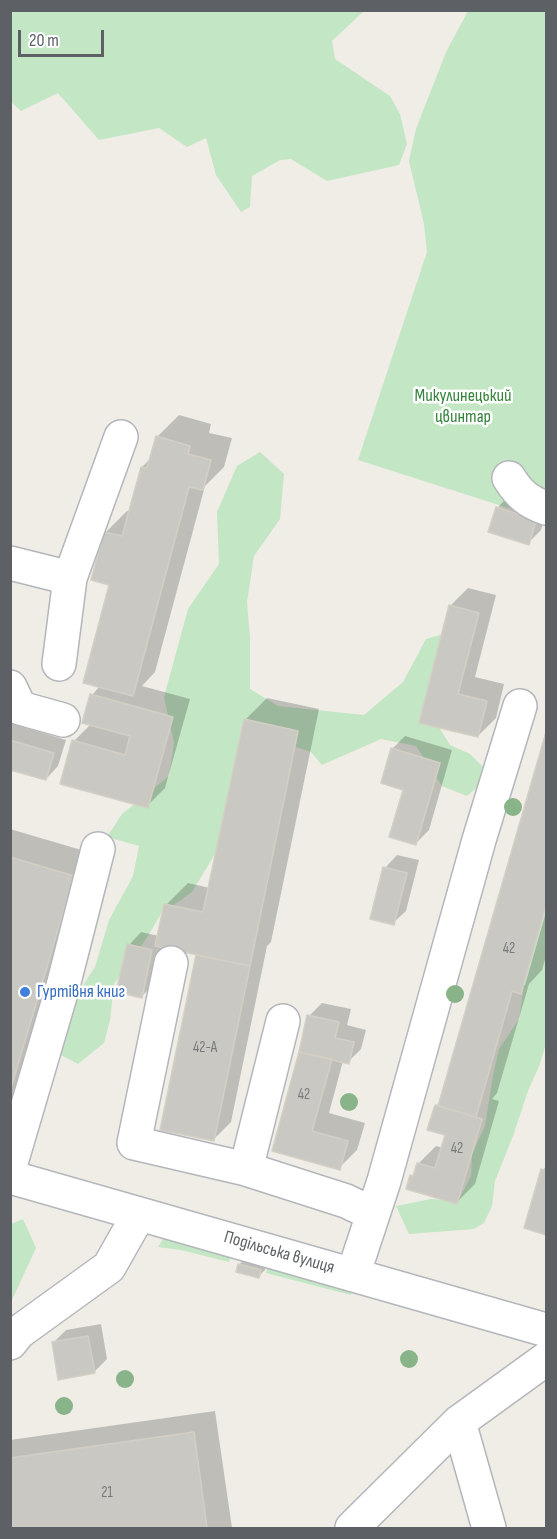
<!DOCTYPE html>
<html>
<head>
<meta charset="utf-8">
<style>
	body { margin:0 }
	#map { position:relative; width:557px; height:1539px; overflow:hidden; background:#efede6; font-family:"Sofia Sans Condensed",sans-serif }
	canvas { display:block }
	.frame { position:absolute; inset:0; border:12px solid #5d6166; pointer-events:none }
	.scale { position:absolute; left:18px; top:30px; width:86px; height:27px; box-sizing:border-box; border:3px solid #5d6166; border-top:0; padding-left:8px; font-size:18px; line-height:21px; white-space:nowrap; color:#5d6166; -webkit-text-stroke:4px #fff; paint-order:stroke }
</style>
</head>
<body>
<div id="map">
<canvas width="557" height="1539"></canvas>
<div class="frame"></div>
<div class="scale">20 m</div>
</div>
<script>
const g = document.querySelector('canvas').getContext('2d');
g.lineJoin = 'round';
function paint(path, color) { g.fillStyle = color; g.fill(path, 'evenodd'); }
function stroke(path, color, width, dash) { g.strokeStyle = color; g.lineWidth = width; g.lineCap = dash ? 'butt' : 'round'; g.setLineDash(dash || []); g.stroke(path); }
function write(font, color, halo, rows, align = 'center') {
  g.font = font + ' "Sofia Sans Condensed",sans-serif'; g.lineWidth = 5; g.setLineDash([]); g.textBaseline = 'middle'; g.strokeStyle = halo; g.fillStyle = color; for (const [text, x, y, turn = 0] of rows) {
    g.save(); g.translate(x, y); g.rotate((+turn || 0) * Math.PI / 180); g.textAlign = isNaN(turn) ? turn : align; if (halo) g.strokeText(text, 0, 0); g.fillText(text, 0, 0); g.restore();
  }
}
paint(new Path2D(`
	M15,11H364L332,41L335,59L390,96L400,114L407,144L399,165L327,181L291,159L280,160L252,176L250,207L241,212L216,175L206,138L187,147L159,128L99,140L58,93L21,111L11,102V13Z
	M468,11H546V520L358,460L427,252L424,224L409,161L416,129L446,52Z
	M260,452L284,474L280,519L254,556L247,602L250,638V689L278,706L364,715L403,682L426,639L447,633L432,716L450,745L470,754L491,775L467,796L442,786L416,746L381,739L322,765L311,752L278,741L212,859L192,892L161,914L146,939L114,984L110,1020L104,1043L78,1064L55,1052L68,1008L95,967L109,920L133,876L139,846L107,837L122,814L169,776L174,743L164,697L188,609L219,564L217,512L237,466Z
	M546,883V1043L540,1064L528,1091L513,1136L495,1181L492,1206L484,1223L474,1229L409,1234L396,1206L431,1199L458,1201L471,1176L472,1154L485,1126L493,1075L499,1049L519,1019L527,963L544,916L545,885Z
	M23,1219L36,1248L11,1302V1224Z
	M171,1237L232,1251L229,1262L181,1250L158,1247L163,1239Z
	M269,1261L354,1286L351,1295L266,1273Z`), '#c3e6c4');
paint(new Path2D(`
	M179,415L211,424L209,433L232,438L224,467L205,486L155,672L142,686L190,699L165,788L147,806L74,741L91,724L92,695L100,686L111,584L106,532L127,511L130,512L142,467L151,458L157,437Z
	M510,495L546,513L541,530L528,543L497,508Z
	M468,588L496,595L475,677L504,684L496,718L478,736L421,721L450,606Z
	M267,698L319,709L271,942L267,946L231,1122L213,1140L197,956L199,954L162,946L154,984L141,997L129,945L141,932L159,936L166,905L188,883L210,888L245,720Z
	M10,723L66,740L58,766L46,779L10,768Z
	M405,736L452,750L429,830L416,843L405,789L392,749Z
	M546,737V901L522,984L525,985L546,912V956L542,970L529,984L497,1093L492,1099L499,1101L475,1184L457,1202L412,1176L416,1172L418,1164L436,1146L443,1148L447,1134L436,1106L441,1101Z
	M10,829L95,854L10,1107Z
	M397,855L419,860L406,911L393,923L385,868Z
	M322,1003L351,1009L347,1025L366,1030L361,1049L348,1062L343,1061L329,1113L365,1123L357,1150L339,1168L273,1150L309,1016Z
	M546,1166V1233L526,1227L543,1170Z
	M245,1258L266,1264L265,1270L258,1277L239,1265Z
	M101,1324L107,1359L94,1372L54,1342L66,1330Z
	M215,1411L232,1528H10V1440Z`), '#0003');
const building = new Path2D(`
	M156,436L190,446L188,454L211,460L203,490L189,487L133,696L83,683L109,585L91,580L104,532L122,536L141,467L147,468Z
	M496,507L536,520L529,545L488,532Z
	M449,605L479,613L458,694L487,701L478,737L419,723Z
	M90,694L173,717L148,808L60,784L72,740L125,755L130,736L82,723Z
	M244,719L298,731L250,966L155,946L164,904L203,912Z
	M546,732V906L521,994L512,991L476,1117L438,1106Z
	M10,740L54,753L46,780L10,770Z
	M391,748L440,763L416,845L389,837L403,790L381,783Z
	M10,857L74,876L10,1091Z
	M383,867L407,873L394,925L370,919Z
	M127,944L152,950L142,998L116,992Z
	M196,955L250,966L214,1141L160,1130Z
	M307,1015L339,1022L335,1038L354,1042L349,1064L299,1052Z
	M299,1052L332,1059L312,1131L348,1141L340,1170L272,1151Z
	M435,1105L482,1119L457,1204L406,1189L410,1175L413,1176L417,1163L435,1168L445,1135L427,1130Z
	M541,1169L546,1171V1235L524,1228Z
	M238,1264L261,1270L259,1278L236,1272Z
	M88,1336L95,1373L58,1380L52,1342Z
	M194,1432L207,1528H10V1458Z`);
paint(building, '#cac8c3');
stroke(building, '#d4cfc4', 1.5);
const minor = new Path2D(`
	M509,478C519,494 528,502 546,508
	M10,563L70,578L121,437
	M59,664L70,578
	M10,687L20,708L63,720
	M171,963L134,1143L246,1169
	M283,1021L246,1169L346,1201L373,1214
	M10,1166L63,986L98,849
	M10,1177L546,1330
	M353,1275L384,1181L479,840L520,706
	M10,1343L19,1332L109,1267L139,1214
	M459,1422L489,1528
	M352,1528L459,1422L546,1359`);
stroke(minor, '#b3b6ba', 36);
stroke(minor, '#fff', 33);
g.fillStyle = '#89b388';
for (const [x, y] of [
	[513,807],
	[455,994],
	[349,1102],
	[409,1359],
	[125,1379],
	[64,1406]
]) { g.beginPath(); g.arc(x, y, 9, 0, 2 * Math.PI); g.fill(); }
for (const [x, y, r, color] of [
	[25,992,6,"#3f7fe0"]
]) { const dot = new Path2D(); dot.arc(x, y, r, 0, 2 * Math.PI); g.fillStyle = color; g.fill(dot); stroke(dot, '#fff', 2); }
write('15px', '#787b7d', null, [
	["42",509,949],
	["42-А",205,1048],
	["42",304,1095],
	["42",457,1149],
	["21",107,1493]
]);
write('18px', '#36833c', '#fff', [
	["Микулинецький",463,396],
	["цвинтар",463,417]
]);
write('18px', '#366cbe', '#fff', [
	["Гуртівня книг",37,992]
], 'left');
write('18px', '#5d6166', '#fff', [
	["Подільська вулиця",279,1253,16]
]);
</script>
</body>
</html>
